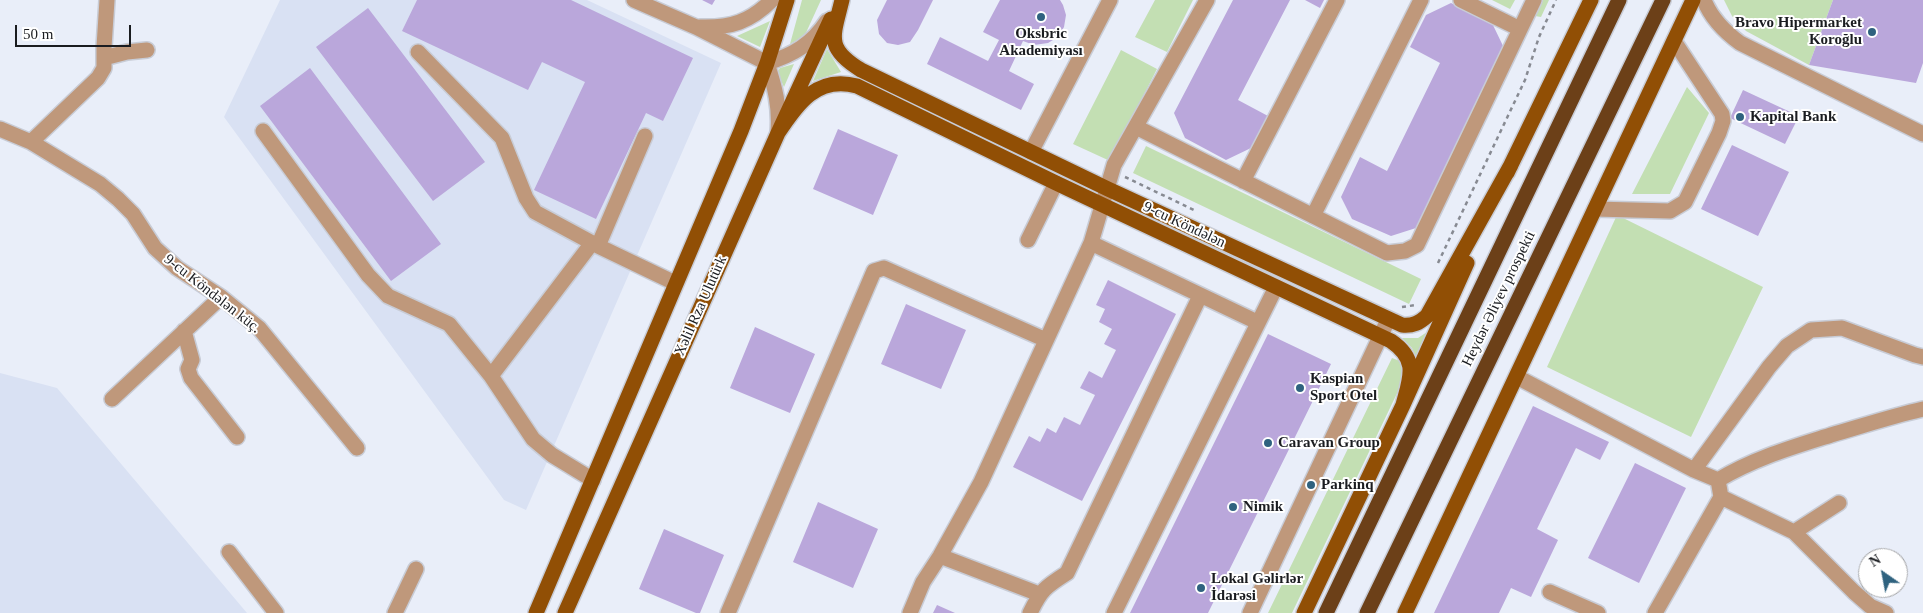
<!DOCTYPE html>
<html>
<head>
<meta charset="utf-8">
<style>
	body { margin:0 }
	#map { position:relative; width:1923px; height:613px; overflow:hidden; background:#e9eef9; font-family:"Times New Roman",serif }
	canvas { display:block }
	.north { position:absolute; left:1858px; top:548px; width:50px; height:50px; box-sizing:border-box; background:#fff; border:1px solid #a3a4a6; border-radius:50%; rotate:327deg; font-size:14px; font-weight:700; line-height:20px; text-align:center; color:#1a1c20 }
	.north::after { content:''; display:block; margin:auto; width:18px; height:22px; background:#2f627f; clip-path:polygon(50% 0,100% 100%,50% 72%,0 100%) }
	.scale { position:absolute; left:15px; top:25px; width:116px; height:22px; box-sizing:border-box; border:2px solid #1a1c20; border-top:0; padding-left:6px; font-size:15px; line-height:18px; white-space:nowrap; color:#1a1c20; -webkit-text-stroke:4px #fff; paint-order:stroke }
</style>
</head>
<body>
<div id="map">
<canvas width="1923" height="613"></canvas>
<div class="north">N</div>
<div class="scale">50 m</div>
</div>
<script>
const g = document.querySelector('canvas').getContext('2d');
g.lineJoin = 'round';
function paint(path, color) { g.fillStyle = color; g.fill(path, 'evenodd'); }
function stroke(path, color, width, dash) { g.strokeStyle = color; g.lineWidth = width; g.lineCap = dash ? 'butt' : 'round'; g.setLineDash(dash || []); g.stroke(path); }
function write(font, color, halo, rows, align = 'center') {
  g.font = font + ' "Times New Roman",serif'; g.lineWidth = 4; g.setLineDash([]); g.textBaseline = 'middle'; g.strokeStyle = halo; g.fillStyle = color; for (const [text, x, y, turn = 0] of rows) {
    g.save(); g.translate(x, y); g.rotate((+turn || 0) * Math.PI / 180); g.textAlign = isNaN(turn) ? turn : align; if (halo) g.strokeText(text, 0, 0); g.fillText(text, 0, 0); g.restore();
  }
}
paint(new Path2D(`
	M280,0H587L721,63L526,510L504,500L224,117Z
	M0,373L57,388L247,613H0Z`), '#d9e1f3');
paint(new Path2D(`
	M802,0H821L804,37L790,44Z
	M1155,0H1193L1167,52L1135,37Z
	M1492,0H1515L1510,9Z
	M1543,0H1549L1541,17L1535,16Z
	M1724,0H1833L1809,65L1746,31L1732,16Z
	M770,21L760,47L737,36Z
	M827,49L841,72L813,81Z
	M1121,50L1157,69L1110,161L1073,144Z
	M794,64L784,87L777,72L780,68Z
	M1687,87L1709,113L1670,194H1632Z
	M1146,146L1421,279L1409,304L1133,173Z
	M1617,215L1763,287L1691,437L1547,367Z
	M1427,332L1416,358L1412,348L1402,338H1418Z
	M1392,358L1400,361L1404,367L1401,385L1292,613H1268Z`), '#c3dfb3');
paint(new Path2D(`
	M417,0H571L693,58L663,121L646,113L596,219L534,190L585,82L542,62L528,90L402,31Z
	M702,0H715L712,5Z
	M887,0H933L918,30L910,42L898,45L887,43L879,34L877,20Z
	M1000,0H1060L1063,5L1066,15L1064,27L1058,37L1048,43L1034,45L1023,41L1009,71L1034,84L1021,110L927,64L940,37L988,61L999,40L983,32Z
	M1233,0H1290L1238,100L1268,116L1251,148L1226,160L1185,138L1174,113Z
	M1305,0H1324L1320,8Z
	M1833,0H1923V63L1916,83L1809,65Z
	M1451,3L1492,23L1504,48L1416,228L1391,236L1352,219L1341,197L1360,157L1387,171L1440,63L1410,47L1426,15Z
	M368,8L485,162L433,201L316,47Z
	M310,68L441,244L391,281L260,106Z
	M1743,90L1799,116L1785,144L1730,118Z
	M838,129L898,155L873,215L813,189Z
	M1732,145L1789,172L1758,236L1701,209Z
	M1108,280L1176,314L1082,501L1013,467L1029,436L1040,442L1047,428L1056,433L1064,417L1080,425L1095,395L1080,388L1089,371L1102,378L1116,350L1104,344L1112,329L1099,322L1105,309L1096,305Z
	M906,304L966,330L941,389L881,364Z
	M755,327L815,354L790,413L730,388Z
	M1268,334L1331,364L1298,431L1208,613H1130Z
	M1533,406L1609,442L1600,460L1576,448L1537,529L1558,540L1531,597L1511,588L1499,613H1434Z
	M1635,463L1686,488L1639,583L1588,558Z
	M818,502L878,529L853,588L793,562Z
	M664,529L724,555L700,613H696L639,589Z
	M937,605L955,613H933Z`), '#baa7db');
const minor = new Path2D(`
	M634,0L696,27L767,63C775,87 780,107 778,132
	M1461,0L1520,29
	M1704,0C1711,18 1725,32 1740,43L1923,134
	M700,27C731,28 750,22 772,0
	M418,52L502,138L526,198L535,212L598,246L675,283
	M104,58L127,52L147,50
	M767,63C793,55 812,44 827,21
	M1136,127L1387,253L1405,251L1417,245L1534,0
	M0,129L31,142L100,184L118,199L133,214L155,248L177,268L221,297L259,328L357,448
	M263,131L368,275L388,296L449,324L491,376L533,439L552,455L593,480
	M31,142L98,78L104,68V47L107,0
	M1031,152L1110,0
	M1243,181L1337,0
	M1595,209L1670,211L1685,202L1719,133L1723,121L1722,114L1674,41
	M1313,216L1421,0
	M1028,240L1056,183
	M1091,243L1257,322
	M598,246L645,136
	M184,331L192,360L188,369L191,378L237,437
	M491,376L592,243
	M1517,377L1694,470L1718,480C1755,458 1790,448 1831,435C1862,426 1892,416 1923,409
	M112,399L221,297
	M1694,470L1769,367L1787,346L1811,330L1842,328L1915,355L1923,357
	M1718,480L1721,497L1794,532L1854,592L1870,606L1886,613
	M1794,532L1839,503
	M229,552L276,613
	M940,556L1039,594
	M1550,592L1598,613
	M395,613L416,569
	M728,613L874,271L884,268L1046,340
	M910,613L923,582L940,556L981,482L1091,243L1114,165L1207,0
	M1030,613C1041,590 1045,587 1067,573L1200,296
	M1114,613L1276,287
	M1250,613L1388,320
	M1655,613L1721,497`);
const major = new Path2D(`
	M842,0C833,37 825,48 861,70L1108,189L1402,325C1413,326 1419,323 1427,316L1511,165
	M778,133C797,104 817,75 857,86L1056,183L1391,341C1419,360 1410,378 1403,405
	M1507,173L1591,0
	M536,613L741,131L767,63L787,0
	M565,613L778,133L831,19
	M1304,613L1403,405L1467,263
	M1405,613L1693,0`);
const highway = new Path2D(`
	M1326,613L1619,0
	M1367,613L1663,0`);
stroke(minor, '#c8ccd6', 18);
stroke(major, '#c8ccd6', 18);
stroke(highway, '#c8ccd6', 18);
stroke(new Path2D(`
	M1125,177L1194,210
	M1438,263L1525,80L1539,37L1556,0
	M1402,307L1416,305`), '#878a92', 2.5, [4, 4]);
stroke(minor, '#bf987b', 15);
stroke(major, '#914f05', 15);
stroke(highway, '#6c4018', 15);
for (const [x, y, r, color] of [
	[1041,17,5,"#2f627f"],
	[1872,32,5,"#2f627f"],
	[1740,117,5,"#2f627f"],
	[1300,388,5,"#2f627f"],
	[1268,443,5,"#2f627f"],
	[1311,485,5,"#2f627f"],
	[1233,507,5,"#2f627f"],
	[1201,588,5,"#2f627f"]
]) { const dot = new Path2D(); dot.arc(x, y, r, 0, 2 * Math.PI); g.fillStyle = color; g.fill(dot); stroke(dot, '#fff', 2); }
write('bold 15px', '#1a1c20', '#fff', [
	["Bravo Hipermarket",1862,23,"right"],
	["Koroğlu",1862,40,"right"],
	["Oksbric",1041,34,"center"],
	["Akademiyası",1041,51,"center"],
	["Kapital Bank",1750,117],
	["Kaspian",1310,379],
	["Sport Otel",1310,396],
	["Caravan Group",1278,443],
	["Parkinq",1321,485],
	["Nimik",1243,507],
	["Lokal Gəlirlər",1211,579],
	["İdarəsi",1211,596]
], 'left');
write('15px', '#1a1c20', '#fff', [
	["9-cu Köndələn",1184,225,25],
	["9-cu Köndələn küç.",212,294,38],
	["Heydər Əliyev prospekti",1499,299,-64],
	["Xəlil Rza Ulutürk",701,306,-66]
]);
</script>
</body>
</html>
